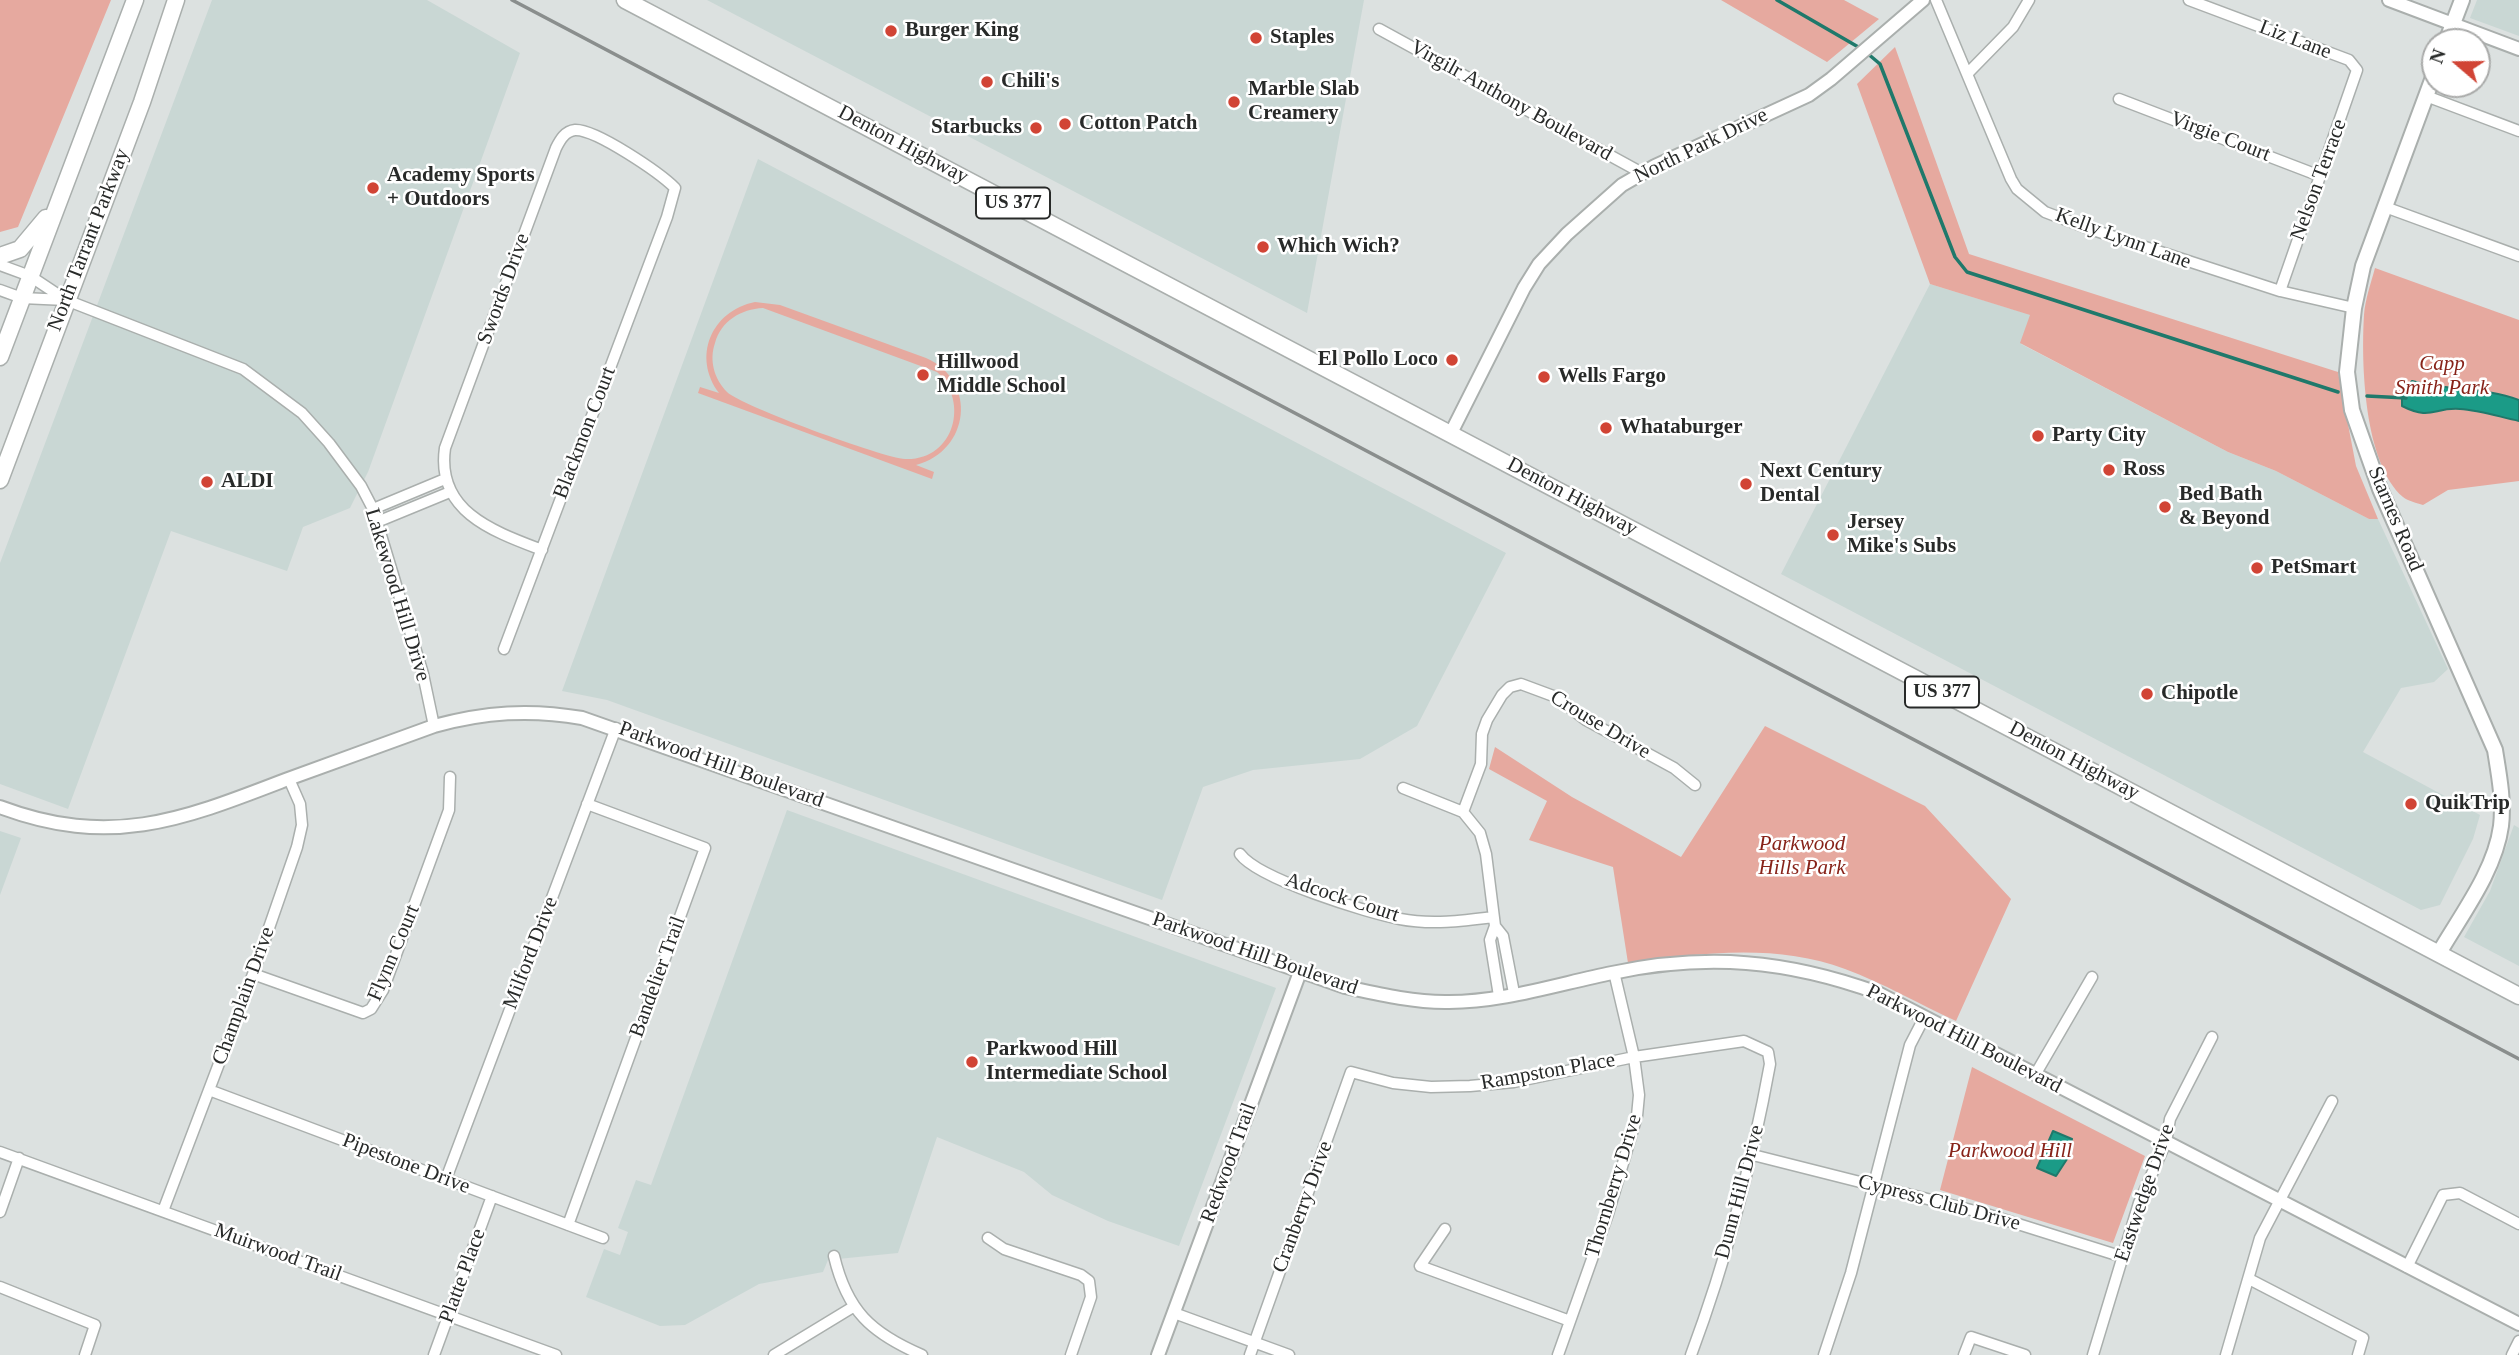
<!DOCTYPE html>
<html>
<head>
<meta charset="utf-8">
<style>
	body { margin:0 }
	#map { position:relative; width:2519px; height:1355px; overflow:hidden; background:#dce1e0; font-family:Georgia,serif }
	canvas { display:block }
	.north { position:absolute; left:2421px; top:28px; width:70px; height:70px; box-sizing:border-box; background:#fff; border:2px solid #a9aaa9; border-radius:50%; rotate:290deg; font-size:19px; font-weight:700; line-height:28px; text-align:center; color:#282a29 }
	.north::after { content:''; display:block; margin:auto; width:24px; height:32px; background:#d14435; clip-path:polygon(50% 0,100% 100%,50% 72%,0 100%) }
</style>
</head>
<body>
<div id="map">
<canvas width="2519" height="1355"></canvas>
<div class="north">N</div>
</div>
<script>
const g = document.querySelector('canvas').getContext('2d');
g.lineJoin = 'round';
function paint(path, color) { g.fillStyle = color; g.fill(path, 'evenodd'); }
function stroke(path, color, width, dash) { g.strokeStyle = color; g.lineWidth = width; g.lineCap = dash ? 'butt' : 'round'; g.setLineDash(dash || []); g.stroke(path); }
function write(font, color, halo, rows, align = 'center') {
  g.font = font + ' Georgia,serif'; g.lineWidth = 5; g.setLineDash([]); g.textBaseline = 'middle'; g.strokeStyle = halo; g.fillStyle = color; for (const [text, x, y, turn = 0] of rows) {
    g.save(); g.translate(x, y); g.rotate((+turn || 0) * Math.PI / 180); g.textAlign = isNaN(turn) ? turn : align; if (halo) g.strokeText(text, 0, 0); g.fillText(text, 0, 0); g.restore();
  }
}
paint(new Path2D(`
	M212,0H427L520,53L368,472L350,508L303,527L287,571L171,531L68,809L0,784V563Z
	M707,0H1364L1307,313Z
	M2477,0H2519V36L2470,18Z
	M758,159L1506,553L1417,726L1360,759L1253,770L1203,787L1162,900L607,700L562,691Z
	M1930,284L2031,315L2021,344L2228,452L2276,471L2369,519H2378L2448,669L2434,682L2401,688L2363,752L2480,815L2473,839L2440,905L2421,910L1781,574Z
	M787,810L1276,988L1179,1246L1108,1221L1052,1195L1024,1172L937,1137L898,1253L828,1260L823,1272L759,1284L685,1325L660,1326L586,1297L604,1249L620,1255L628,1232L618,1228L636,1180L651,1185Z
	M2514,825L2519,828V966L2464,937L2490,891Z
	M0,831L21,838L0,895Z`), '#c9d7d4');
paint(new Path2D(`
	M0,0H111L18,227L0,232Z
	M1721,0H1844L1879,19L1827,62Z
	M1895,47L1969,254L2338,372L2356,466L2378,519H2369L2276,471L2228,452L2020,343L2030,315L1930,284L1857,84Z
	M2375,268L2519,320V481L2448,490L2423,505C2417,503 2408,501 2403,497C2364,463 2361,364 2364,315C2365,300 2371,283 2375,268Z
	M755,302L780,305L926,358C978,381 970,451 916,465L934,472L932,479L698,393L700,387L719,393C692,357 711,311 755,302ZM763,308L937,372C970,402 954,461 905,459C884,458 741,406 727,392C714,379 709,360 715,343C721,321 741,309 763,308Z
	M1765,726L1925,806L2011,899L1956,1021C1919,1004 1883,983 1845,969C1777,943 1698,953 1628,963L1613,867L1529,840L1547,801L1489,769L1495,747L1572,797L1681,857Z
	M1972,1067L2145,1156L2113,1243L1940,1190Z`), '#e6a99f');
const water = new Path2D(`
	M2412,381C2448,391 2485,387 2519,400V421C2500,417 2479,410 2460,409C2433,407 2432,421 2402,406V392Z
	M2053,1131L2072,1139L2067,1151L2071,1153L2056,1176L2037,1168Z`);
paint(water, '#1b9b87');
stroke(water, '#1f796b', 2);
stroke(new Path2D(`
	M1777,0L1860,48
	M1867,53L1880,64L1955,257L1967,272L2338,392
	M2367,396L2406,398`), '#1f796b', 3.5);
const minor = new Path2D(`
	M1936,0L2011,179L2017,189L2045,212L2087,228L2280,291L2354,308
	M2189,0L2349,60L2357,70L2280,291
	M1379,29L1642,173
	M1969,72L2013,27L2029,0
	M2426,96L2519,131
	M2119,99L2320,176
	M2385,207L2519,256
	M0,265L30,276L66,300L243,369L302,413L329,443L361,486L373,509L423,674L434,726
	M0,290L22,298L66,300
	M373,509L445,479
	M377,522L450,492
	M504,649L667,217L675,188C660,173 596,129 575,130C565,131 560,140 556,148L445,448C436,511 492,531 542,550
	M1403,788L1463,812L1480,833L1486,854L1495,926L1490,940L1499,996
	M1463,812L1481,764L1482,734L1487,720L1502,695L1510,687L1521,684L1556,697L1586,720L1674,768L1695,785
	M1240,854C1258,879 1368,913 1400,919C1431,925 1462,921 1493,917
	M1495,926L1503,936L1514,993
	M253,974L363,1013L371,1009L383,990L449,810L450,777
	M2035,1075L2092,977
	M209,1090L603,1238
	M0,1152L556,1355
	M1753,1155L1983,1213L2123,1257
	M446,1179L616,728
	M163,1211L253,974L297,847L302,825L300,804L289,779
	M0,1212L19,1158
	M568,1225L705,848L587,804
	M1445,1229L1420,1266L1570,1321
	M988,1238L1004,1249L1081,1275L1089,1281L1091,1297L1071,1355
	M834,1256C847,1311 871,1333 922,1355
	M2407,1267L2443,1195L2460,1193L2519,1224
	M2249,1279L2363,1338L2358,1355
	M0,1287L95,1325L85,1355
	M1174,1313L1289,1355
	M434,1355L492,1196
	M774,1355L853,1307
	M1250,1355L1351,1072L1393,1083L1431,1087L1470,1086L1514,1082L1634,1057L1744,1041L1768,1052L1770,1064C1752,1163 1726,1261 1691,1355
	M1558,1355L1608,1214L1637,1116L1639,1095L1634,1057L1614,972
	M1824,1355L1851,1273L1910,1045L1924,1018
	M1964,1355L1971,1337L2025,1355
	M2093,1355L2139,1203L2166,1142L2170,1119L2212,1037
	M2226,1355L2260,1238L2332,1101
	M2512,1355L2519,1341`);
const tertiary = new Path2D(`
	M2389,0L2519,49
	M1451,433L1524,288L1539,264L1567,234L1622,185L1655,166L1809,95L1831,79L1923,0
	M0,807C112,849 184,819 288,779C337,761 385,744 434,726C485,712 530,709 582,718L1345,987C1378,994 1412,1002 1445,1002C1500,1003 1558,984 1612,973C1707,953 1787,960 1878,993L2519,1324
	M1158,1355L1300,972`);
const secondary = new Path2D(`
	M2446,42L2462,0
	M2435,72L2363,266L2354,308L2347,372L2352,410L2380,489L2495,750C2499,775 2504,801 2501,826C2495,871 2461,915 2439,953`);
const primary = new Path2D(`
	M625,0L2519,996
	M0,256L20,249L46,218
	M0,357L135,0
	M0,480L142,102L176,0`);
stroke(minor, '#aaafad', 13);
stroke(tertiary, '#aaafad', 16);
stroke(secondary, '#aaafad', 18);
stroke(primary, '#aaafad', 19);
stroke(minor, '#fff', 10);
stroke(tertiary, '#fff', 12);
stroke(secondary, '#fff', 14);
stroke(primary, '#fff', 16);
stroke(new Path2D(`
	M512,0L2519,1059`), '#8a8e8d', 3.5);
for (const [x, y, r, color] of [
	[891,31,7,"#d14435"],
	[1256,38,7,"#d14435"],
	[987,82,7,"#d14435"],
	[1234,102,7,"#d14435"],
	[1065,124,7,"#d14435"],
	[1036,128,7,"#d14435"],
	[373,188,7,"#d14435"],
	[1263,247,7,"#d14435"],
	[1452,360,7,"#d14435"],
	[923,375,7,"#d14435"],
	[1544,377,7,"#d14435"],
	[1606,428,7,"#d14435"],
	[2038,436,7,"#d14435"],
	[2109,470,7,"#d14435"],
	[207,482,7,"#d14435"],
	[1746,484,7,"#d14435"],
	[2165,507,7,"#d14435"],
	[1833,535,7,"#d14435"],
	[2257,568,7,"#d14435"],
	[2147,694,7,"#d14435"],
	[2411,804,7,"#d14435"],
	[972,1062,7,"#d14435"]
]) { const dot = new Path2D(); dot.arc(x, y, r, 0, 2 * Math.PI); g.fillStyle = color; g.fill(dot); stroke(dot, '#fff', 2.5); }
for (const [x, y, w] of [
	[1013,203,74],
	[1942,692,74]
]) { const box = new Path2D(); box.roundRect(x - w / 2, y - 15.5, w, 31, 5); g.fillStyle = '#fff'; g.fill(box); stroke(box, '#282a29', 2); }
write('bold 19px', '#282a29', null, [
	["US 377",1013,203],
	["US 377",1942,692]
]);
write('bold 21px', '#282a29', '#fff', [
	["Burger King",905,31],
	["Staples",1270,38],
	["Chili's",1001,82],
	["Marble Slab",1248,90],
	["Creamery",1248,114],
	["Cotton Patch",1079,124],
	["Starbucks",1022,128,"right"],
	["Academy Sports",387,176],
	["+ Outdoors",387,200],
	["Which Wich?",1277,247],
	["El Pollo Loco",1438,360,"right"],
	["Hillwood",937,363],
	["Middle School",937,387],
	["Wells Fargo",1558,377],
	["Whataburger",1620,428],
	["Party City",2052,436],
	["Ross",2123,470],
	["Next Century",1760,472],
	["Dental",1760,496],
	["ALDI",221,482],
	["Bed Bath",2179,495],
	["& Beyond",2179,519],
	["Jersey",1847,523],
	["Mike's Subs",1847,547],
	["PetSmart",2271,568],
	["Chipotle",2161,694],
	["QuikTrip",2425,804],
	["Parkwood Hill",986,1050],
	["Intermediate School",986,1074]
], 'left');
write('21px', '#282a29', '#fff', [
	["Liz Lane",2295,40,21],
	["Virgilr Anthony Boulevard",1511,101,29],
	["Virgie Court",2220,137,21],
	["Denton Highway",903,145,28],
	["North Park Drive",1701,146,-26],
	["Nelson Terrace",2319,180,-70],
	["Kelly Lynn Lane",2123,239,20],
	["North Tarrant Parkway",89,240,-69],
	["Swords Drive",504,289,-70],
	["Blackmon Court",585,433,-69],
	["Denton Highway",1572,497,28],
	["Starnes Road",2395,519,67],
	["Lakewood Hill Drive",397,595,73],
	["Crouse Drive",1600,725,31],
	["Denton Highway",2074,761,28],
	["Parkwood Hill Boulevard",721,765,20],
	["Adcock Court",1342,898,18],
	["Flynn Court",394,953,-67],
	["Milford Drive",531,953,-69],
	["Parkwood Hill Boulevard",1255,954,19],
	["Bandelier Trail",658,977,-70],
	["Champlain Drive",244,996,-70],
	["Parkwood Hill Boulevard",1964,1039,27],
	["Rampston Place",1548,1072,-10],
	["Redwood Trail",1229,1163,-70],
	["Pipestone Drive",406,1164,21],
	["Thornberry Drive",1614,1186,-73],
	["Dunn Hill Drive",1740,1192,-75],
	["Eastwedge Drive",2145,1193,-71],
	["Cypress Club Drive",1939,1203,15],
	["Cranberry Drive",1303,1207,-70],
	["Muirwood Trail",278,1253,20],
	["Platte Place",463,1276,-70]
]);
write('italic 21px', '#872319', '#fff', [
	["Capp",2442,364],
	["Smith Park",2442,388],
	["Parkwood",1802,844],
	["Hills Park",1802,868],
	["Parkwood Hill",2010,1151]
]);
</script>
</body>
</html>
